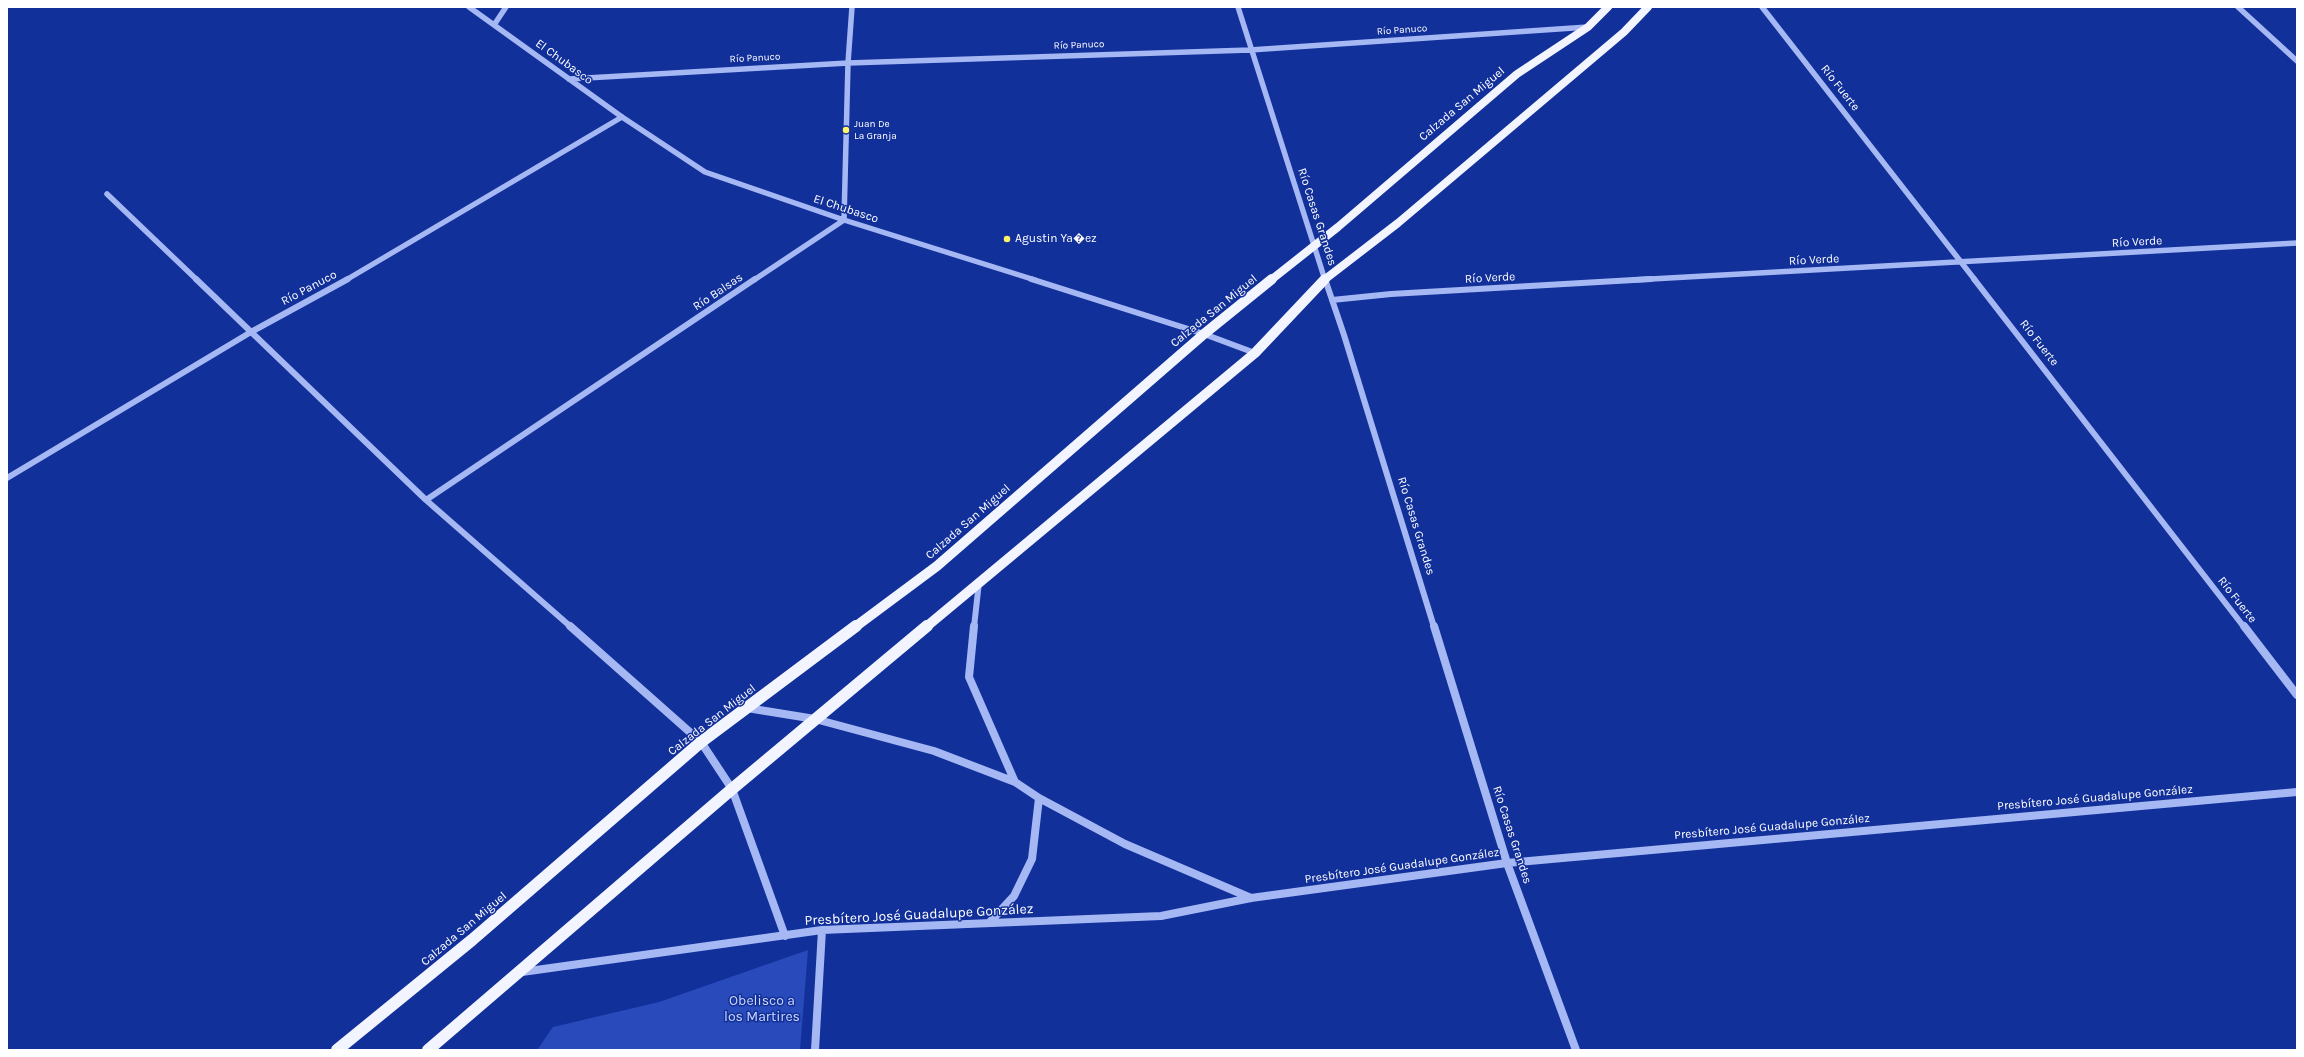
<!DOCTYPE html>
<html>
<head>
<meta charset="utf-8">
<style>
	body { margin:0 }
	#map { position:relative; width:2304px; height:1057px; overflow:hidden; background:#12309a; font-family:Karla,sans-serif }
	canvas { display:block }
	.frame { position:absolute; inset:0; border:8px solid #fff; pointer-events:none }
</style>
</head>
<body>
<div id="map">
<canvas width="2304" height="1057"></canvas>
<div class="frame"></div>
</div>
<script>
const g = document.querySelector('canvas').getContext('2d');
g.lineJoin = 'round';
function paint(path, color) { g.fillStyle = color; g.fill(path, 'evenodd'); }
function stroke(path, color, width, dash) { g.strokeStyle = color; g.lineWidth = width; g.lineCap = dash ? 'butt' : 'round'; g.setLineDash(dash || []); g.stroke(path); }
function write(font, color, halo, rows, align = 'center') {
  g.font = font + ' Karla,sans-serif'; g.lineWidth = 3; g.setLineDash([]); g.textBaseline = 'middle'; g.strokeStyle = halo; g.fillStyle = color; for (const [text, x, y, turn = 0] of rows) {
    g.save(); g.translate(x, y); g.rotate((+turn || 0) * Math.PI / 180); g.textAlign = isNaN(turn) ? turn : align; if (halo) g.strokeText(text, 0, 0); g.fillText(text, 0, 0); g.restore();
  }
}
paint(new Path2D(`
	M808,950L800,1050H537L553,1027L659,1002Z`), '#284aba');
stroke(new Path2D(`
	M469,7L622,117L705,172L844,220L1035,280
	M1238,7L1325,280
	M1762,7L1975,280
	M2238,7L2297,61
	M494,25L506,7
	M569,79L848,63L1250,50L1588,27
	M107,194L197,280
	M346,280L622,117
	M754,280L844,220L848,63L852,7
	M1633,280L2297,243`), '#a5b8f4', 5.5);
stroke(new Path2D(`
	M196,279L426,500L571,627
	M1031,279L1204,334L1255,353
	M1325,279L1344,335L1434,627
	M1974,279L2244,627
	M1332,300L1391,294L1651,279
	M7,478L251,332L348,279
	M426,500L755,279
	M974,627L979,582`), '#a5b8f4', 6);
stroke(new Path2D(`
	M570,626L701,742L732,789L785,936
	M974,626L969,677L1015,782L1039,798L1125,844L1251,898
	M1434,626L1507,863L1576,1050
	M2244,626L2297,695
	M747,708L815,719L934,751L1015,782
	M989,923L1014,896L1032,859L1039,798
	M522,972L822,930L1161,916L1251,898L1507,863L2297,792
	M815,1050L822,930`), '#a5b8f4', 8);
stroke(new Path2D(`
	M1271,280L1338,227L1517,74L1588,27L1608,7
	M1324,280L1398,223L1624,32L1648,7`), '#f2f4ff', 8);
stroke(new Path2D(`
	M855,627L937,566L1204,334L1272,279
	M926,627L1255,353L1325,279`), '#f2f4ff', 10);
stroke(new Path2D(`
	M337,1050L472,940L701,742L856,626
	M428,1050L732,789L927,626`), '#f2f4ff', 12);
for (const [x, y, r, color] of [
	[846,130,4,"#fff468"],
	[1007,239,4,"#fff468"]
]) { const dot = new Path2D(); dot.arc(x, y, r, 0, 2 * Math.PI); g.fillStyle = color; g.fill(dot); stroke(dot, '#12309a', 1.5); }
write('10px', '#fff', '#12309a', [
	["Río Panuco",1402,30,-4],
	["Río Panuco",1079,45,-2],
	["Río Panuco",755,58,-3]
]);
write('10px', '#fff', '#12309a', [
	["Juan De",854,124],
	["La Granja",854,136]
], 'left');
write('12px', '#fff', '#12309a', [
	["El Chubasco",564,62,36],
	["Río Fuerte",1840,88,52],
	["Calzada San Miguel",1462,104,-40],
	["El Chubasco",846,209,18],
	["Río Casas Grandes",1317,217,72],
	["Río Verde",2137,242,-3],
	["Río Verde",1814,260,-3],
	["Río Verde",1490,278,-3],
	["Río Panuco",309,288,-28],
	["Río Balsas",718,292,-34],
	["Calzada San Miguel",1214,311,-39],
	["Río Fuerte",2039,343,52],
	["Calzada San Miguel",968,522,-41],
	["Río Casas Grandes",1416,526,73],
	["Río Fuerte",2237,600,52],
	["Calzada San Miguel",712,720,-38],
	["Presbítero José Guadalupe González",2095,798,-5],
	["Presbítero José Guadalupe González",1772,827,-5],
	["Río Casas Grandes",1512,835,72],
	["Presbítero José Guadalupe González",1402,866,-8],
	["Calzada San Miguel",464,929,-40]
]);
write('12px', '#fff', '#12309a', [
	["Agustin Ya�ez",1015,239]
], 'left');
write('14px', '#fff', '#12309a', [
	["Presbítero José Guadalupe González",919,915,-3]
]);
write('14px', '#ced9fd', '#12309a', [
	["Obelisco a",762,1001],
	["los Martires",762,1017]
]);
</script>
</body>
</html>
